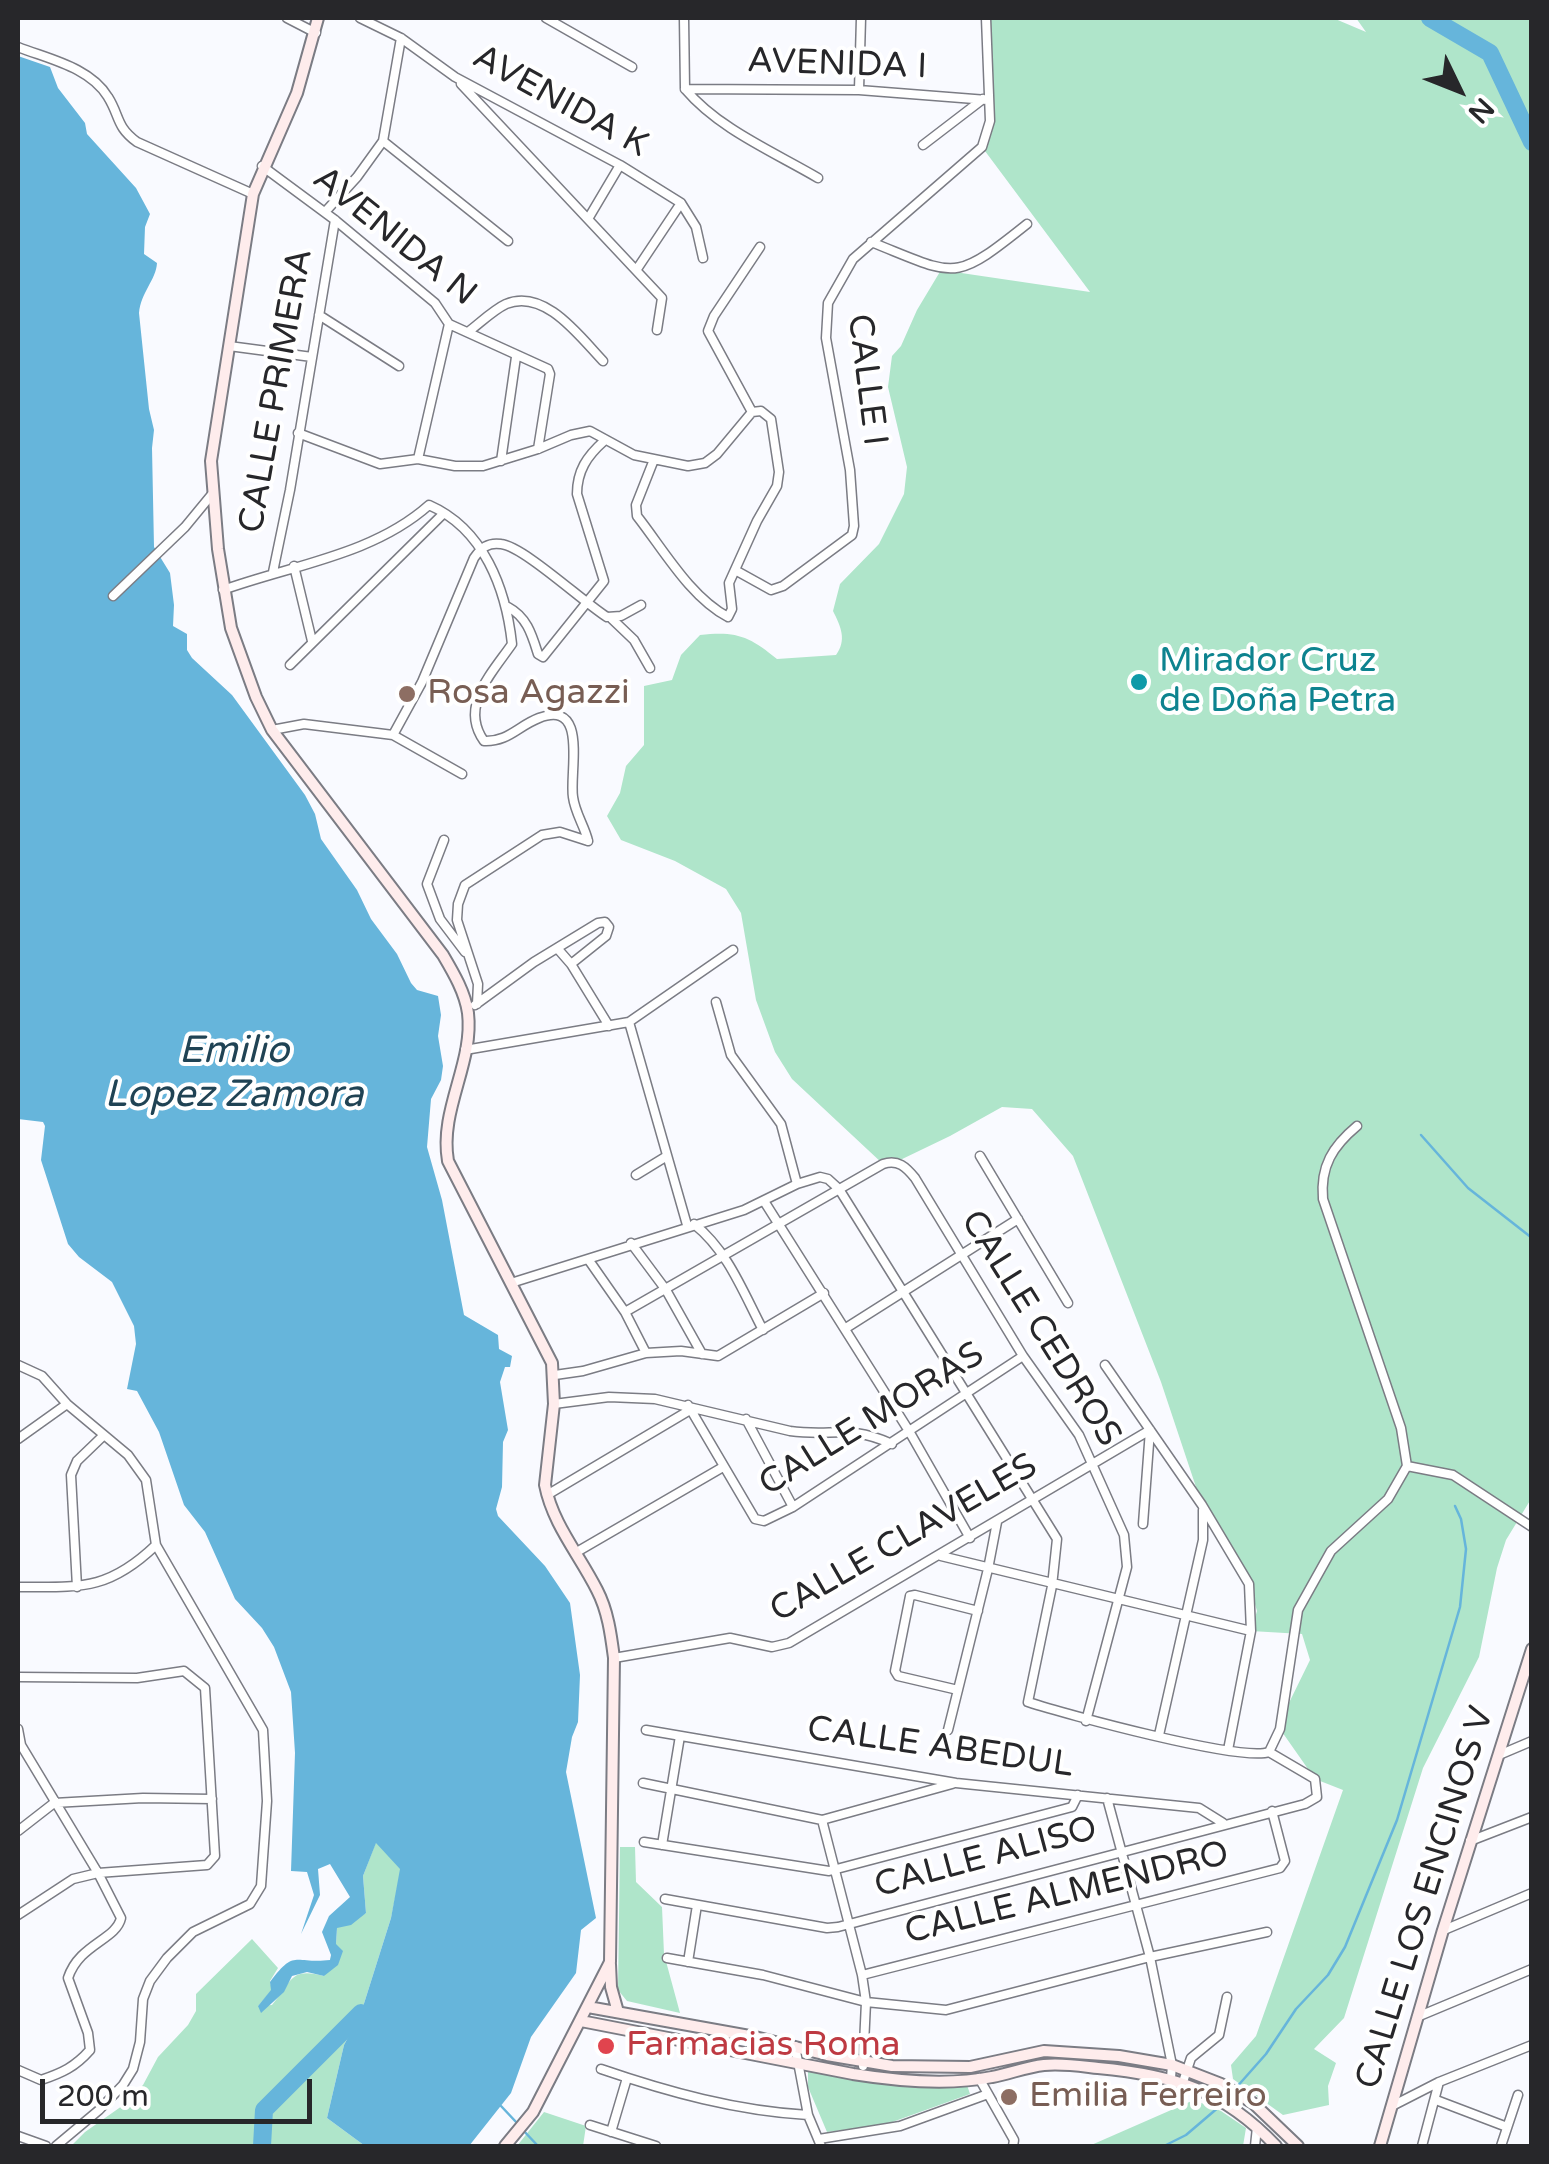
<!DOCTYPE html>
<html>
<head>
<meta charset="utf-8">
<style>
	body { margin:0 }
	#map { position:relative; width:1549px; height:2164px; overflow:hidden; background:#f9faff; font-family:"Varela Round",sans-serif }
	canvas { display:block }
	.frame { position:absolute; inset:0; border:20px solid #27272a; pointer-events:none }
	.north { position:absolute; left:1409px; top:40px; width:100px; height:100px; -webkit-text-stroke:8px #fff; paint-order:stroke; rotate:133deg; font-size:28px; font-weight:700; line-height:40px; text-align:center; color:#27272a }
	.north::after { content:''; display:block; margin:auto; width:35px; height:45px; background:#27272a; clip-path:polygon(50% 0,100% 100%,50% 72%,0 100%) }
	.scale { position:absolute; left:40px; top:2079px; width:272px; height:45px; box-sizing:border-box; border:5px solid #27272a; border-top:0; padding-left:12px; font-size:30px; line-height:35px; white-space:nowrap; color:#27272a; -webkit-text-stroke:8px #fff; paint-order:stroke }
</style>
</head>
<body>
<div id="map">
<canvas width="1549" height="2164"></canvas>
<div class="frame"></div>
<div class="north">N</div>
<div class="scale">200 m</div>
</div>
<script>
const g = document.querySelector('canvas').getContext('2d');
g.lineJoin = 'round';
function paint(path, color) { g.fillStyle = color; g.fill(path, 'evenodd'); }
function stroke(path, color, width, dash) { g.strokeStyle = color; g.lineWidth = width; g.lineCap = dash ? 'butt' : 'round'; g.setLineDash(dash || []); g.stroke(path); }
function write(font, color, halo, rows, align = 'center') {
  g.font = font + ' "Varela Round",sans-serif'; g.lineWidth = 8; g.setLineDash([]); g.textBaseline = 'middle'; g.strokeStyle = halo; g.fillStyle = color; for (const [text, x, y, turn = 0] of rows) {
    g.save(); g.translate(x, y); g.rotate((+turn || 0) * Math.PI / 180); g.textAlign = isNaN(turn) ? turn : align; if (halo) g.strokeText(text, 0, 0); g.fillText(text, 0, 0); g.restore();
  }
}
paint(new Path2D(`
	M986,18H1333L1366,32L1356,18H1531V1499L1506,1540L1497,1568L1479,1657L1423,1768L1344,2018L1314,2049L1336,2063L1328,2086L1329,2105L1283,2115L1233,2079L1231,2065L1256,2036L1343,1790L1315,1779L1280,1729L1285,1711L1310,1660L1302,1634L1251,1631L1257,1611L1249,1584L1202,1505L1161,1382L1073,1156L1032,1109L1002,1107L950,1136L896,1162L883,1164L792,1079L775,1052L756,1000L741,913L726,889L675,861L621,840L607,816L620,793L626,766L644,745V686L672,680L681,655L700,635C736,631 749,636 777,659L836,655C847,640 841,627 833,611L840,584L879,544L904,494L907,467L888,387L892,356L901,346L917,310L941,270L1090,292L982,147L988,136Z
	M376,1842L401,1869L391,1918L361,2013L344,2045L327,2118L365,2146H71L85,2132L122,2106L143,2085L158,2057L188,2025L196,2011V1994L252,1939L278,1968L270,1981L272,1990L258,2006L272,2005C292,1982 289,1967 324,1976L336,1944L337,1927L366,1913L363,1876Z
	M620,1847H635L636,1882L662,1907L664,1954L680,2013L627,2001L618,1990Z
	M808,2070C859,2081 915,2091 967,2085L970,2094L884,2125L827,2132L808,2087Z
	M1194,2100L1221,2111L1246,2128L1243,2146H1089Z
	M544,2112L586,2126L583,2146H517Z`), '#afe5ca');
paint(new Path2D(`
	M18,56L50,67L58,88L85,123L87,134L136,188L150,214L145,227L144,254L157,263C156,280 141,292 139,313L149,409L154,430L152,448L154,547L170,573L174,605L173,626L187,634V650L192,658L232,695L305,795L315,814L321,839L357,890L371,919L397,954L411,983L417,990L438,996L441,1015L438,1036L443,1066L441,1080L431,1099L427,1147L442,1200L464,1315L498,1335L499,1349L512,1356L510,1367H505L500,1382L508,1430L503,1442L502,1487L496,1509L498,1516L545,1566L570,1603L580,1675L578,1722L572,1737L566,1772L596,1918L581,1930L576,1973L531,2037L511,2093L469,2146H365L327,2118L344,2045L361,2013L391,1918L400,1869L376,1843L363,1876L366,1913L351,1925L337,1928L336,1944L343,1951L338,1965L324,1976L307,1972L292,1976L284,1992L261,2013L258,2006L271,1990L270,1982C295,1948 294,1964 330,1960L331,1955L322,1932L329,1916L350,1897L330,1864L318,1869L320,1895L301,1934L314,1895L307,1872L291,1871L295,1753L291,1692L274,1647L262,1628L235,1599L205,1532L184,1505L159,1432L137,1391L127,1389L136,1344L134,1326L112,1282L79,1257L68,1244L41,1160L45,1126L43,1122L18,1119Z`), '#66b5db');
stroke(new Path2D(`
	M1421,1135L1468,1188L1532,1238
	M1235,2089L1266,2054L1296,2009L1328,1975L1345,1947L1397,1820L1460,1607L1466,1549L1461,1519L1455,1506
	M501,2106L517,2123
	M522,2129L538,2146
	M1164,2146L1186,2135L1220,2106`), '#66b5db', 2.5);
stroke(new Path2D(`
	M1430,18L1490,53L1532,142
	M262,2146L264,2110L361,2013`), '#66b5db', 18);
const street = new Path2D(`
	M287,18L316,33
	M360,18L401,38L455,77L620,165L681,203L696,227L703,258
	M546,18L632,67
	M684,18L685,89
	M18,47C48,59 90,67 108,97C120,116 116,127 137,142L253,194
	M461,84L662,298L657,330
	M685,89L859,90L987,100
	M685,89C719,129 772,151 818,178
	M859,90L861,18
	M383,141L508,241
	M923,145L983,99
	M262,166L335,220L435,303L449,324L548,369L550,374L538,449
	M325,212L357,177L383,141L401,38
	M588,219L620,165
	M871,242C957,276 952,284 1027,224
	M637,269L681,203
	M319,315L399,366
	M468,332C479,324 493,310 506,304C545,288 580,337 603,361
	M229,346L312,357
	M752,412L708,331L714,316L760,247
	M298,433L380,464L418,459L455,466H483L538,449L571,435L590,431L634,455L688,466L705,463L717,454L752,412L761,411L771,419L779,472L777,486L757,521L729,583L732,609L728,617C690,597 663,549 637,516L636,505L653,462
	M418,459L449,324
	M501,461L516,357
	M294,566L312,641
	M735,570L771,590L783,586L852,535L854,526L850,470L826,338L828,303L853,259L982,147L990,121L986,18
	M273,572L290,490L335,220
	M223,590C292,565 373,555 429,505C484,529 506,589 512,644C492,673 459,706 484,741C508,742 518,726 539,718C589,699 569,772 573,797C575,813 585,827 588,841
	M113,596L185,527L213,493
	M508,607C527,617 532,635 538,654L543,657L604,581L577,494C577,471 587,456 604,441
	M612,619L634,640L650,668
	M290,665L444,513
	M272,730L304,724L393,735L462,774
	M393,735L422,682L474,558C481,548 488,542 501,544C523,546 583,602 607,617L621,616L641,605
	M444,840L427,884L440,919L465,952
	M557,948L571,964L609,1026
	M716,1002L731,1055L781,1124L797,1184
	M477,1004L478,984L457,920L458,904L465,885L542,835L560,832L588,841
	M475,1005L534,962L598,923L605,922L609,927L606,936L571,964
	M629,1022L687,1225
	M465,1050L629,1022L733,950
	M1357,1126C1333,1146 1320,1166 1323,1199L1401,1428L1407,1466
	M980,1156L1068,1303
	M636,1175L667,1156
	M764,1201L909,1431L970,1538
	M694,1224C728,1251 743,1292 763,1330
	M631,1243L666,1290L702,1354
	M588,1259L625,1312L646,1353
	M511,1283L744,1210L797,1184L820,1177L828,1179L839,1189L1057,1539L1052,1586L1028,1702C1065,1714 1241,1762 1269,1752
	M625,1312L883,1164C898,1159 906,1167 915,1178L1023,1356L1079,1435L1124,1535L1127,1567L1086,1721
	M846,1328L1018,1219
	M18,1365L42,1376L67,1404L128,1455L146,1480L156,1545L263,1730L267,1801L261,1886L250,1904L193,1932L167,1958L150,1981L143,1999L140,2042L133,2069L123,2085L99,2110L56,2146
	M1105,1365L1202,1505L1249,1584L1251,1631L1228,1750
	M555,1375L583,1371L646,1353L681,1351L718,1356L824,1293
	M554,1404L609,1397L655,1399L790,1431C834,1437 847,1424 892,1444
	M688,1405L755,1519L764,1521L793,1507L1023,1356
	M746,1419L793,1507
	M18,1439L67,1404
	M547,1495L690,1410
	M1143,1524L1150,1430
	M575,1553L723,1467
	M941,1556L1251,1631
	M18,1587C80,1587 108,1591 156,1545
	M77,1587L71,1475L77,1461L104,1435
	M910,1596L895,1671L898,1676L958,1690
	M910,1596L915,1595L978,1611
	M614,1658L730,1638L772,1647L789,1643L1150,1430
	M18,1677L137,1678L184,1671L205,1688L215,1856L207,1865L98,1873L73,1879L18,1915
	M18,1729L21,1745L98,1873L121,1918C116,1940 79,1944 68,1978L88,2033L90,2050C75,2067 62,2073 41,2080L18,2070
	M646,1730L956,1783L1199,1808L1223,1823
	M948,1730L988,1569L997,1522
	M1159,1735L1203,1540V1510
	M1269,1752L1280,1729L1298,1610L1331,1551L1388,1499L1407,1466L1453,1475L1532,1527
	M1499,1755L1532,1741
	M643,1783L822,1820L952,1784
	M1107,1798L1150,1957L1172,2065L1171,2078
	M822,1820L862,1975L866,2002L863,2066
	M18,1831L54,1803L143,1798L212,1799
	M1470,1841L1532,1817
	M644,1842L829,1871L1072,1807L1078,1795
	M662,1845L680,1736
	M665,1899L827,1928L838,1927L1305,1804L1317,1797L1315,1779L1269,1752
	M1444,1930L1532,1893
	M667,1958L763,1975L866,2002L946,2010L1150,1957L1267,1932
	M688,1962L697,1905
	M862,1975L1280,1868L1285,1861L1272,1811
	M1417,2017L1532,1969
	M795,2046L808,2115L821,2146
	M601,2069C668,2092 737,2111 808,2115
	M979,2078L1014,2140L1013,2146
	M1183,2082L1191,2058L1219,2035L1227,1997
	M1436,2100L1507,2127
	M1392,2106L1439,2082L1532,2045
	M590,2125L656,2146
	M611,2132L627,2078
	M18,2136L46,2146
	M819,2139L900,2126L988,2094
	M1255,2146L1257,2127
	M1422,2146L1439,2082
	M1501,2146L1518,2095`);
const secondary = new Path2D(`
	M318,18L297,93L253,194L211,461L218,549L231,628L256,697L272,730L443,955C453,972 465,992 468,1013C474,1063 439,1110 448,1161L552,1363L554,1404L545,1485C553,1525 579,1554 597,1590C608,1611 611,1635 614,1658L610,1962L533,2112L505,2146
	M610,1964L611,1987L618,2012
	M588,2007L755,2037L827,2055L892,2066L970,2067L1044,2051L1119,2056L1172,2065L1221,2084L1253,2103L1298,2146
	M581,2021L853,2074C897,2081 947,2086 992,2077C1009,2074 1026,2067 1044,2065C1062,2063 1080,2066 1098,2068C1174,2075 1223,2090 1276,2146
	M1380,2146L1443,1930L1532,1649`);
stroke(street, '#7b7c84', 11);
stroke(secondary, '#7b7c84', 14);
stroke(street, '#fff', 8);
stroke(secondary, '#feecec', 10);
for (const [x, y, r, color] of [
	[1139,682,10,"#0f9aa8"],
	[407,694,10,"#8d6e63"],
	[606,2046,10,"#e0444e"],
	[1009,2097,10,"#8d6e63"]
]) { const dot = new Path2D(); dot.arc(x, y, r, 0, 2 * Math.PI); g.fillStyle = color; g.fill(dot); stroke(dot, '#fff', 4); }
write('35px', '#27272a', '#fff', [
	["AVENIDA I",837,65,2],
	["AVENIDA K",560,102,29],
	["AVENIDA N",394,237,39],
	["CALLE I",866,380,83],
	["CALLE PRIMERA",277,391,-80],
	["CALLE CEDROS",1040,1329,58],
	["CALLE MORAS",872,1420,-32],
	["CALLE CLAVELES",904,1539,-30],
	["CALLE ABEDUL",940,1748,8],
	["CALLE ALISO",986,1858,-15],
	["CALLE ALMENDRO",1067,1894,-14],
	["CALLE LOS ENCINOS V",1426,1898,-73]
]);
write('35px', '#0d838f', '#fff', [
	["Mirador Cruz",1159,662],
	["de Doña Petra",1159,702]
], 'left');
write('35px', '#785e54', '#fff', [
	["Rosa Agazzi",427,694],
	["Emilia Ferreiro",1029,2097]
], 'left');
write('35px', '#be3a42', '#fff', [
	["Farmacias Roma",626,2046]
], 'left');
write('italic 38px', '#204354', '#fff', [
	["Emilio",234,1052],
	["Lopez Zamora",234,1096]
]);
</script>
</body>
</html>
